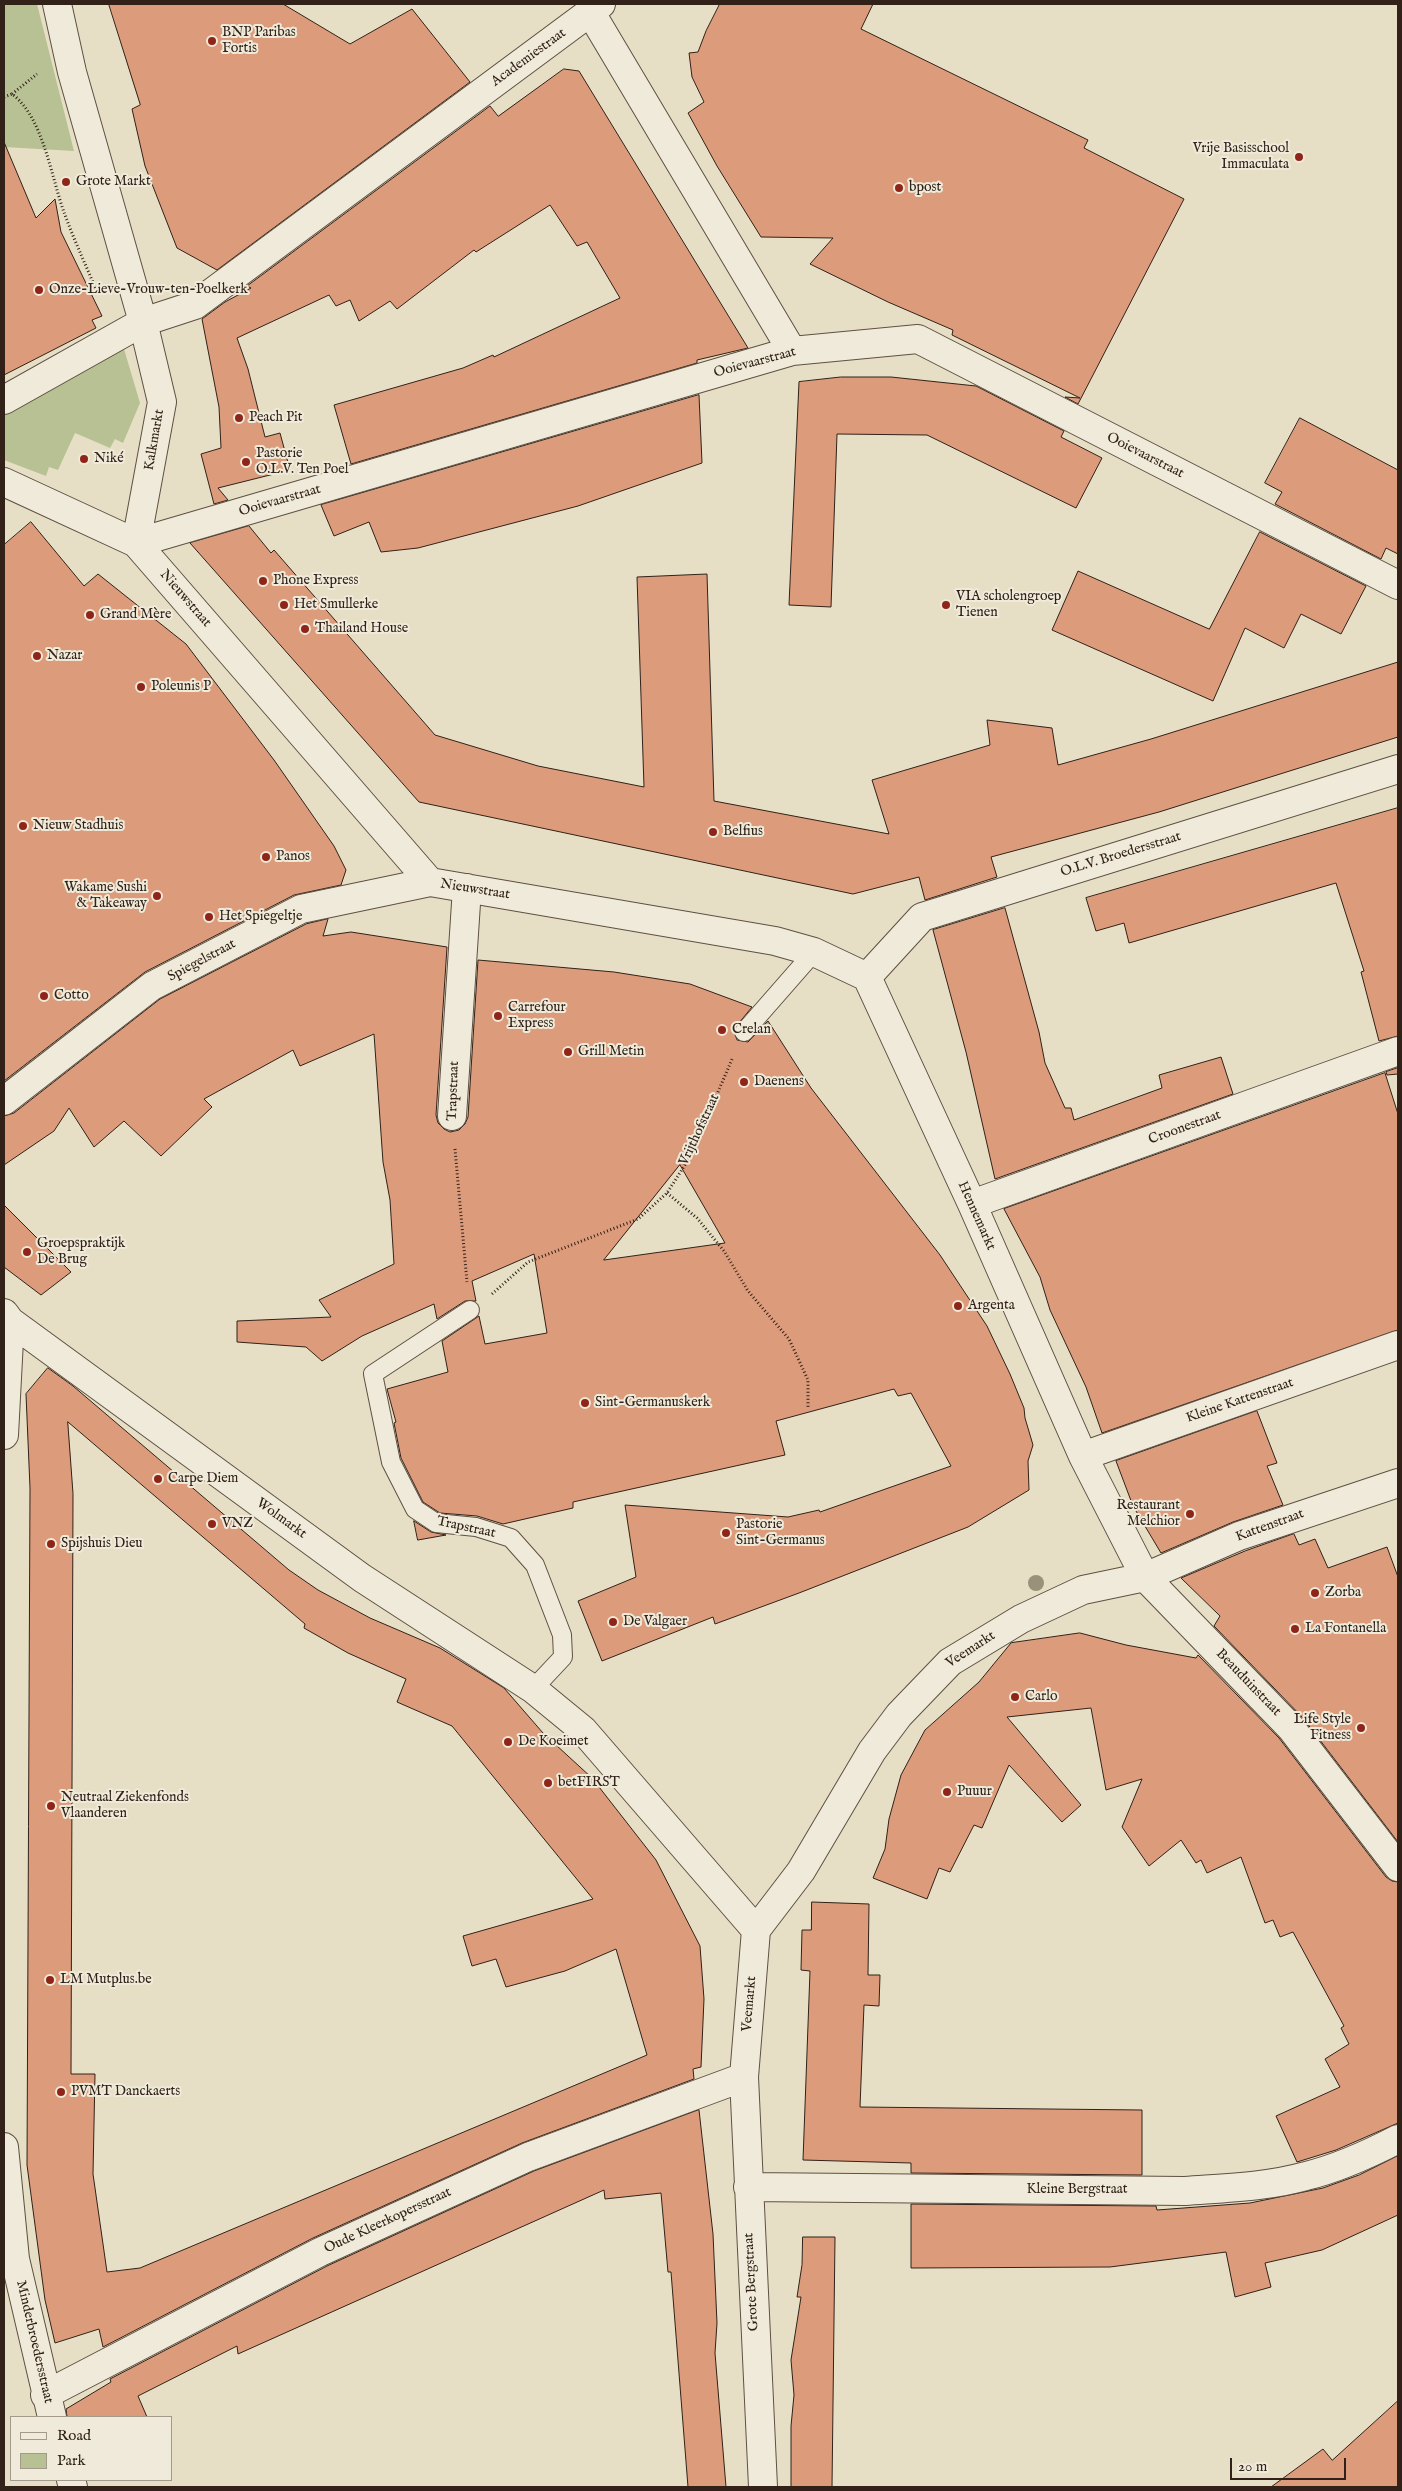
<!DOCTYPE html>
<html>
<head>
<meta charset="utf-8">
<style>
	body { margin:0 }
	#map { position:relative; width:1402px; height:2491px; overflow:hidden; background:#e7dfc5; font-family:"IM FELL English",serif }
	canvas { display:block }
	.frame { position:absolute; inset:0; border:5px solid #312118; pointer-events:none }
	.legend { position:absolute; left:10px; top:2416px; width:162px; height:65px; box-sizing:border-box; background:#efead9; border:1px solid #a39a8c; margin:0; padding:6px 9px; list-style:none; font-size:15px; color:#312118 }
	.legend li { display:flex; align-items:center; gap:10px; height:25px }
	.legend b { width:25px; border:1px solid #a39a8c }
	.scale { position:absolute; left:1230px; top:2458px; width:116px; height:22px; box-sizing:border-box; border:2px solid #312118; border-top:0; padding-left:6px; font-size:15px; line-height:18px; white-space:nowrap; color:#312118; -webkit-text-stroke:4px #efead9; paint-order:stroke }
</style>
</head>
<body>
<div id="map">
<canvas width="1402" height="2491"></canvas>
<div class="frame"></div>
<ul class="legend">
<li><b style="height:6px;background:#efead9"></b>Road</li>
<li><b style="height:14px;background:#b8c193"></b>Park</li>
</ul>
<div class="scale">20 m</div>
</div>
<script>
const g = document.querySelector('canvas').getContext('2d');
g.lineJoin = 'round';
function paint(path, color) { g.fillStyle = color; g.fill(path, 'evenodd'); }
function stroke(path, color, width, dash) { g.strokeStyle = color; g.lineWidth = width; g.lineCap = dash ? 'butt' : 'round'; g.setLineDash(dash || []); g.stroke(path); }
function write(font, color, halo, rows, align = 'center') {
  g.font = font + ' "IM FELL English",serif'; g.lineWidth = 4; g.setLineDash([]); g.textBaseline = 'middle'; g.strokeStyle = halo; g.fillStyle = color; for (const [text, x, y, turn = 0] of rows) {
    g.save(); g.translate(x, y); g.rotate((+turn || 0) * Math.PI / 180); g.textAlign = isNaN(turn) ? turn : align; if (halo) g.strokeText(text, 0, 0); g.fillText(text, 0, 0); g.restore();
  }
}
paint(new Path2D(`
	M4,4H37L74,151L4,147Z
	M124,349L140,403L123,443L115,439L110,448L75,433L58,470L49,467L46,476L4,460V408Z`), '#b8c193');
const building = new Path2D(`
	M109,4H283L350,44L412,9L470,82L217,270L177,248L145,166L132,109L140,105Z
	M720,4H873L861,29L1088,140L1084,148L1184,199L1078,404L1065,397L1080,398L952,335L953,330L888,302L810,264L833,238L761,237L717,166L688,113L704,102L692,77L689,53L698,52L706,31Z
	M564,69L579,71L748,348L697,360V363L351,464L334,405L463,368L493,355L494,357L620,298L587,242L577,246L550,205L476,252L474,250L397,309L390,301L359,321L350,300L336,306L329,295L237,338L248,369L265,437L280,433L290,470L218,488L228,500L214,504L201,454L221,448L219,407L202,319L225,302L251,288L247,286L490,106L498,116Z
	M4,142L36,218L55,199L61,232L102,316L92,320L96,328L4,375Z
	M841,377H891L976,386L1064,431L1061,437L1102,458L1076,508L927,435L837,434L831,607L789,605L799,382Z
	M699,395L702,463L578,506L418,548L381,552L369,522L334,536L321,505Z
	M1300,418L1398,470V554L1386,548L1381,559L1275,504L1282,492L1265,483Z
	M31,522L84,586L98,574L186,644L274,760L334,846L346,870L341,885L294,895L145,972L4,1081V545Z
	M249,526L271,553L274,550L435,735L538,766L644,787L637,577L707,574L714,801L889,834L872,780L990,745L987,720L1052,728L1058,765L1151,739L1398,662V737L1159,812L991,857L997,877L925,900L919,877L853,894L419,802L190,543Z
	M1260,532L1366,586L1341,634L1301,614L1284,648L1245,628L1213,701L1052,630L1078,571L1209,629Z
	M1398,808V1036L1379,1041L1361,972L1364,971L1336,883L1129,943L1124,923L1096,931L1086,898Z
	M1005,908L1039,1032L1045,1063L1065,1108H1071L1074,1120L1162,1088L1159,1075L1221,1057L1233,1094L995,1179L966,1052L933,930Z
	M328,919L323,936L351,932L447,947L436,1115L438,1123L444,1129L450,1132L459,1130L465,1124L468,1117L478,960L614,972L690,984L752,1007L734,1029L737,1040L748,1042L768,1021L811,1088L940,1255L987,1326L1010,1374L1024,1408L1025,1418L1033,1445L1028,1461L1029,1490L968,1527L799,1593L715,1624L713,1617L602,1661L578,1601L636,1577L625,1505L788,1517L819,1510L820,1512L951,1466L911,1393L898,1396L894,1389L776,1421L785,1455L573,1502V1508L503,1524L477,1516L440,1513L423,1502L401,1458L394,1423L396,1422L387,1389L448,1372L442,1341L479,1316L485,1344L547,1333L534,1254L472,1281L476,1301H465L437,1319L434,1304L362,1336L322,1361L306,1347L237,1342V1321L331,1317L319,1300L394,1264L390,1200L383,1162L374,1034L300,1066L293,1050L204,1099L212,1107L161,1156L124,1121L94,1147L69,1108L54,1131L4,1165V1116L14,1113L160,999L306,924ZM680,1165L725,1243L604,1260Z
	M1398,1068V1074L1387,1075L1386,1072Z
	M1385,1073L1398,1114V1330L1102,1433L1086,1387L1050,1310L1040,1277L1004,1209Z
	M4,1205L71,1272L41,1295L4,1267Z
	M48,1368L73,1386L289,1570L318,1590L370,1618L440,1648L504,1688L543,1733L592,1778L656,1860L700,1946L704,1999L701,2067L693,2069L694,2079L522,2143L313,2238L103,2347L99,2329L55,2343L45,2300L27,2165L30,1488L26,1394ZM68,1422L305,1624L304,1628L348,1653L406,1679L397,1702L452,1726L593,1899L463,1936L472,1966L496,1959L506,1987L565,1971L616,1949L647,2055L140,2268L107,2272L93,2174L95,2074H71L73,1494Z
	M1257,1411L1277,1463L1267,1466L1283,1505L1233,1522L1161,1553L1133,1506L1116,1461Z
	M414,1521L431,1532L446,1535L418,1540Z
	M1294,1534L1299,1545L1315,1539L1328,1568L1387,1547L1398,1577V1842L1303,1718L1214,1626L1220,1616L1181,1578L1245,1551Z
	M1080,1633L1126,1645L1196,1658L1198,1655L1279,1738L1386,1877L1392,1881L1398,1882V2123L1336,2150L1297,2162L1276,2116L1340,2087L1325,2059L1349,2044L1341,2028L1344,2026L1293,1932L1280,1937L1273,1920L1265,1923L1241,1857L1207,1873L1201,1860L1196,1863L1181,1840L1149,1866L1122,1827L1142,1779L1106,1790L1091,1708L1007,1717L1081,1805L1062,1822L1009,1765L982,1828L974,1825L950,1872L939,1868L927,1899L873,1878L885,1849L889,1819L901,1775L925,1730L979,1682L1011,1643Z
	M812,1902L869,1904L868,1975H880L879,2006L864,2005L860,2107L1142,2110V2175L911,2173V2163L803,2160L810,1971L801,1970L802,1930H811Z
	M699,2110L713,2234L717,2323L715,2353L726,2487H688L671,2272H668L661,2193L605,2199L604,2190L238,2354L237,2346L138,2396L147,2417H67L66,2409L111,2382L110,2379L327,2266L534,2171Z
	M1398,2156V2215L1322,2250L1265,2263L1271,2287L1235,2297L1226,2252L1110,2267L911,2268V2204L1156,2206L1157,2210L1250,2203L1323,2188L1359,2175Z
	M803,2237H835L832,2487H791V2426L794,2395L791,2360L801,2297H797L802,2265Z
	M1398,2401V2487H1271L1323,2449L1332,2460Z`);
paint(building, '#dc9b7b');
stroke(building, '#312118', 1);
const lane = new Path2D(`
	M744,1032L814,952
	M470,1310L373,1374L391,1462L415,1509L436,1523L476,1527L511,1538L535,1565L562,1635L563,1657L533,1689`);
const street = new Path2D(`
	M57,4L72,72L143,322L162,402L136,543
	M591,13L792,351
	M4,400L143,322L195,305L601,4
	M4,482L136,543L430,882L775,941L814,952L867,977
	M136,543L792,351L918,339L1398,585
	M867,977L972,1204L1083,1456L1145,1577L1291,1728L1398,1867
	M867,977L922,917L1398,769
	M4,1101L152,986L301,909L430,882
	M452,1116L467,888
	M972,1204L1398,1051
	M4,1313L10,1321L362,1578L533,1689L583,1730L756,1930
	M4,1435L10,1321
	M1083,1456L1398,1345
	M4,2147L15,2259L52,2417
	M748,2187L1185,2191C1225,2188 1267,2187 1306,2176C1339,2168 1369,2154 1398,2139
	M45,2395L320,2252L528,2157L744,2077
	M71,2480L73,2487
	M763,2487L744,2077L756,1930L801,1871L872,1751L899,1715L950,1662L1021,1619L1083,1590L1145,1577L1239,1536L1398,1483`);
stroke(lane, '#5e5043', 20);
stroke(street, '#5e5043', 30);
stroke(new Path2D(`
	M12,94L37,74
	M4,97L12,94C44,118 51,178 65,215C74,240 86,265 96,290
	M455,1149L467,1282
	M667,1193L697,1218L724,1251L748,1291L789,1339L808,1380V1408
	M492,1294L528,1262L638,1219L667,1193L690,1157L733,1057`), '#312118', 3, [1, 2.5]);
stroke(lane, '#efead9', 18);
stroke(street, '#efead9', 28);
g.fillStyle = '#99917a';
for (const [x, y] of [
	[1036,1583]
]) { g.beginPath(); g.arc(x, y, 8, 0, 2 * Math.PI); g.fill(); }
for (const [x, y, r, color] of [
	[212,41,5,"#8f2418"],
	[1299,157,5,"#8f2418"],
	[66,182,5,"#8f2418"],
	[899,188,5,"#8f2418"],
	[39,290,5,"#8f2418"],
	[239,418,5,"#8f2418"],
	[84,459,5,"#8f2418"],
	[246,462,5,"#8f2418"],
	[263,581,5,"#8f2418"],
	[284,605,5,"#8f2418"],
	[946,605,5,"#8f2418"],
	[90,615,5,"#8f2418"],
	[305,629,5,"#8f2418"],
	[37,656,5,"#8f2418"],
	[141,687,5,"#8f2418"],
	[23,826,5,"#8f2418"],
	[713,832,5,"#8f2418"],
	[266,857,5,"#8f2418"],
	[157,896,5,"#8f2418"],
	[209,917,5,"#8f2418"],
	[44,996,5,"#8f2418"],
	[498,1016,5,"#8f2418"],
	[722,1030,5,"#8f2418"],
	[568,1052,5,"#8f2418"],
	[744,1082,5,"#8f2418"],
	[27,1252,5,"#8f2418"],
	[958,1306,5,"#8f2418"],
	[585,1403,5,"#8f2418"],
	[158,1479,5,"#8f2418"],
	[1190,1514,5,"#8f2418"],
	[212,1524,5,"#8f2418"],
	[726,1533,5,"#8f2418"],
	[51,1544,5,"#8f2418"],
	[1315,1593,5,"#8f2418"],
	[613,1622,5,"#8f2418"],
	[1295,1629,5,"#8f2418"],
	[1015,1697,5,"#8f2418"],
	[1361,1728,5,"#8f2418"],
	[508,1742,5,"#8f2418"],
	[548,1783,5,"#8f2418"],
	[947,1792,5,"#8f2418"],
	[51,1806,5,"#8f2418"],
	[50,1980,5,"#8f2418"],
	[61,2092,5,"#8f2418"]
]) { const dot = new Path2D(); dot.arc(x, y, r, 0, 2 * Math.PI); g.fillStyle = color; g.fill(dot); stroke(dot, '#efead9', 2); }
write('14px', '#312118', '#efead9', [
	["BNP Paribas",222,33],
	["Fortis",222,49],
	["Vrije Basisschool",1289,149,"right"],
	["Immaculata",1289,165,"right"],
	["Grote Markt",76,182],
	["bpost",909,188],
	["Onze-Lieve-Vrouw-ten-Poelkerk",49,290],
	["Peach Pit",249,418],
	["Pastorie",256,454],
	["O.L.V. Ten Poel",256,470],
	["Niké",94,459],
	["Phone Express",273,581],
	["VIA scholengroep",956,597],
	["Tienen",956,613],
	["Het Smullerke",294,605],
	["Grand Mère",100,615],
	["Thailand House",315,629],
	["Nazar",47,656],
	["Poleunis P",151,687],
	["Nieuw Stadhuis",33,826],
	["Belfius",723,832],
	["Panos",276,857],
	["Wakame Sushi",147,888,"right"],
	["& Takeaway",147,904,"right"],
	["Het Spiegeltje",219,917],
	["Cotto",54,996],
	["Carrefour",508,1008],
	["Express",508,1024],
	["Crelan",732,1030],
	["Grill Metin",578,1052],
	["Daenens",754,1082],
	["Groepspraktijk",37,1244],
	["De Brug",37,1260],
	["Argenta",968,1306],
	["Sint-Germanuskerk",595,1403],
	["Carpe Diem",168,1479],
	["Restaurant",1180,1506,"right"],
	["Melchior",1180,1522,"right"],
	["VNZ",222,1524],
	["Pastorie",736,1525],
	["Sint-Germanus",736,1541],
	["Spijshuis Dieu",61,1544],
	["Zorba",1325,1593],
	["De Valgaer",623,1622],
	["La Fontanella",1305,1629],
	["Carlo",1025,1697],
	["Life Style",1351,1720,"right"],
	["Fitness",1351,1736,"right"],
	["De Koeimet",518,1742],
	["betFIRST",558,1783],
	["Puuur",957,1792],
	["Neutraal Ziekenfonds",61,1798],
	["Vlaanderen",61,1814],
	["LM Mutplus.be",60,1980],
	["PVMT Danckaerts",71,2092]
], 'left');
write('14px', '#312118', '#efead9', [
	["Academiestraat",529,58,-36],
	["Ooievaarstraat",755,363,-15],
	["Kalkmarkt",155,440,-80],
	["Ooievaarstraat",1145,456,27],
	["Ooievaarstraat",280,501,-16],
	["Nieuwstraat",185,599,49],
	["O.L.V. Broedersstraat",1121,855,-17],
	["Nieuwstraat",475,890,9],
	["Spiegelstraat",202,961,-28],
	["Trapstraat",454,1091,-88],
	["Croonestraat",1185,1128,-20],
	["Vrijthofstraat",700,1130,-65],
	["Hennemarkt",976,1216,66],
	["Kleine Kattenstraat",1240,1401,-19],
	["Wolmarkt",281,1519,36],
	["Kattenstraat",1270,1526,-20],
	["Trapstraat",466,1528,12],
	["Veemarkt",971,1650,-33],
	["Beauduinstraat",1248,1683,46],
	["Veemarkt",750,2004,-85],
	["Kleine Bergstraat",1077,2190],
	["Oude Kleerkopersstraat",388,2221,-25],
	["Grote Bergstraat",752,2282,-93],
	["Minderbroedersstraat",34,2342,77]
]);
</script>
</body>
</html>
